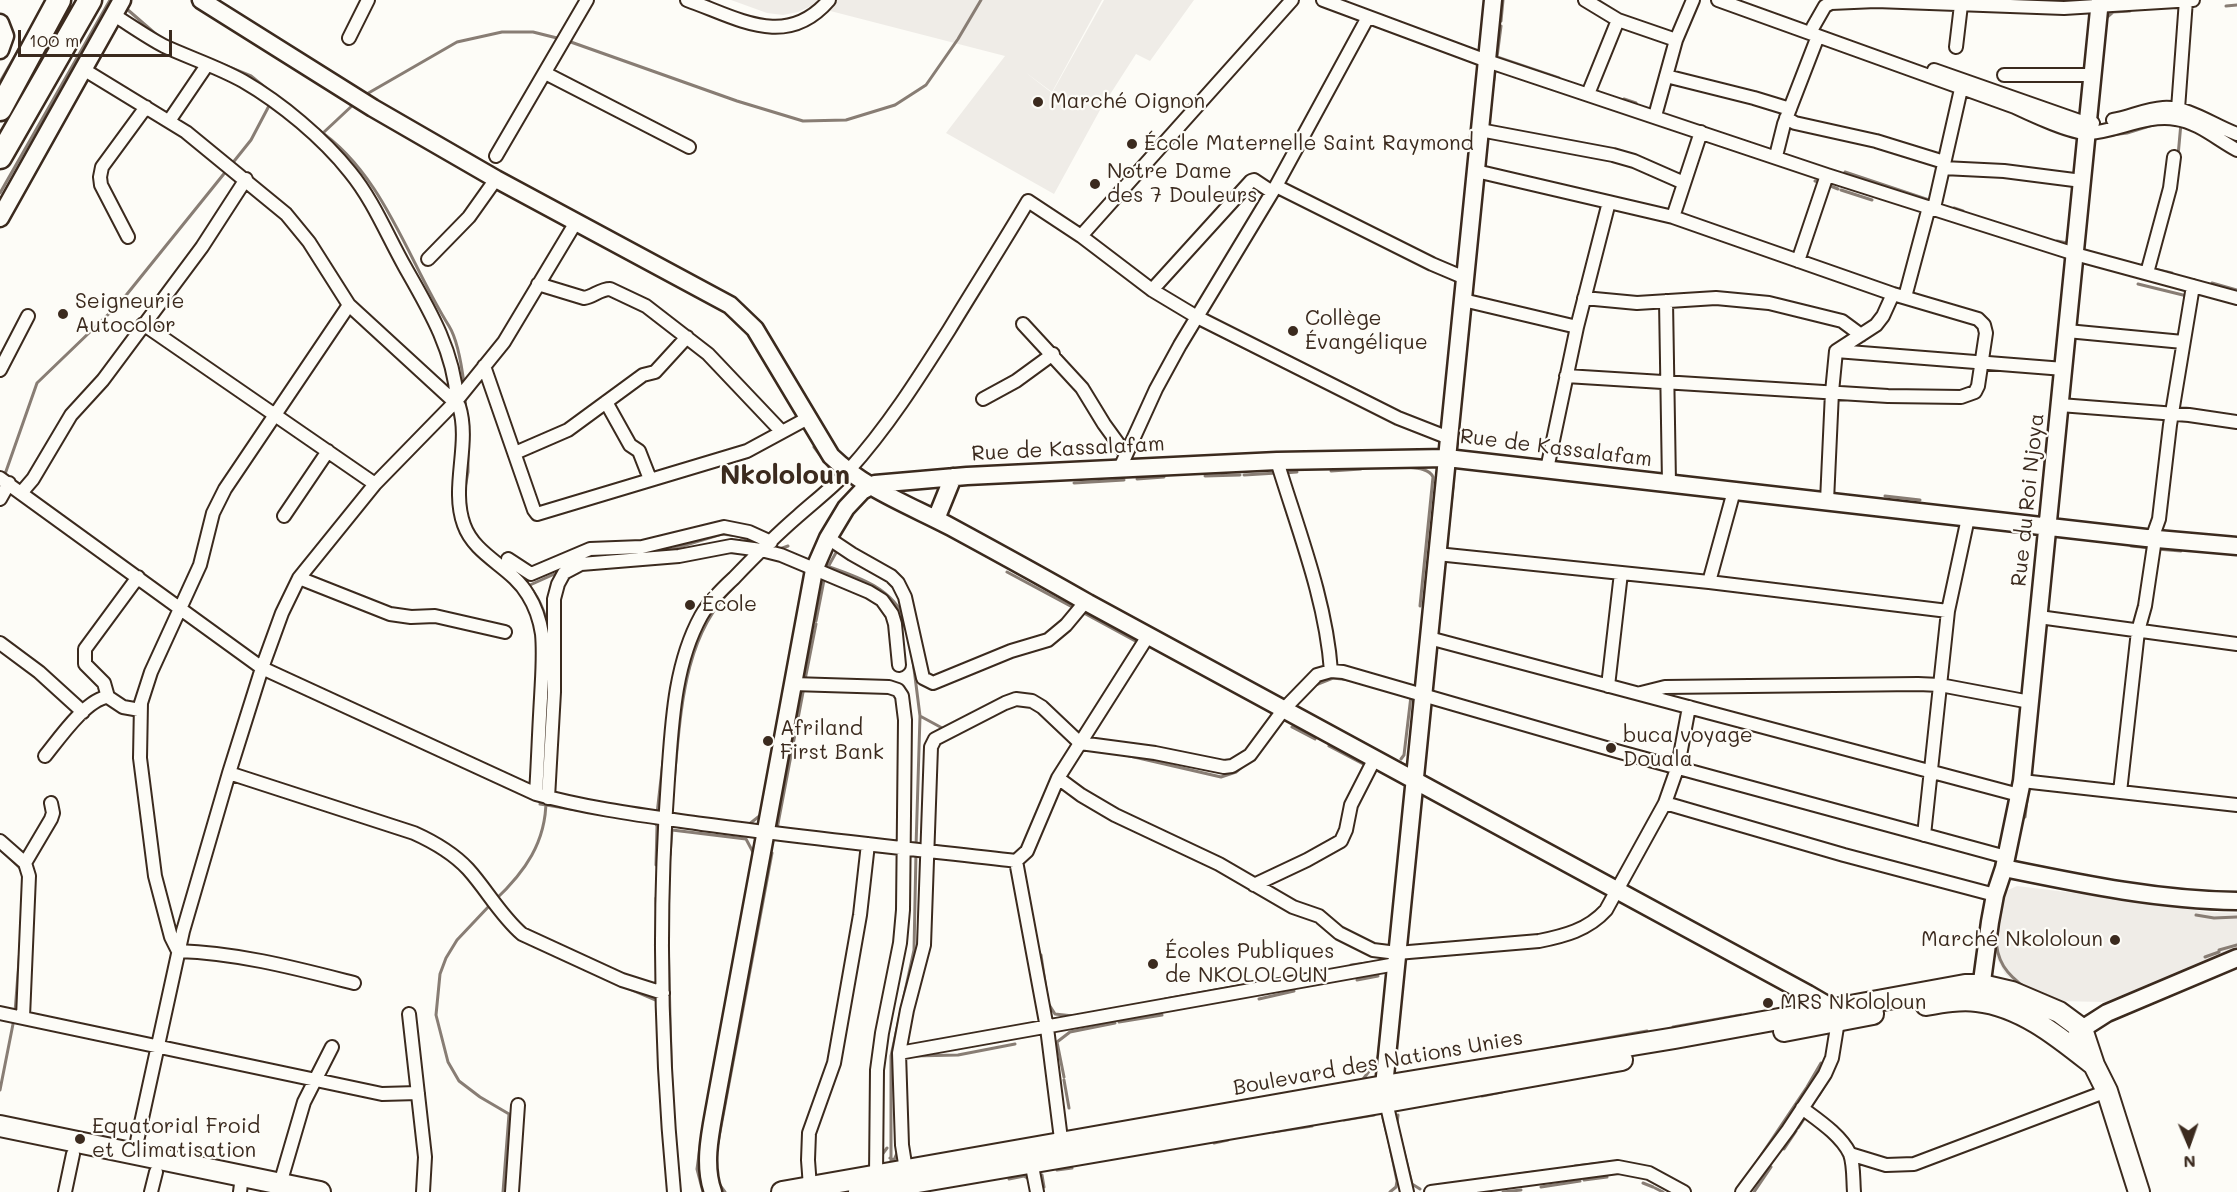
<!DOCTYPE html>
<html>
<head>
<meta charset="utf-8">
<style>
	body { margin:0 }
	#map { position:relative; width:2237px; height:1192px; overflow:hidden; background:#fdfcf7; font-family:Mali,sans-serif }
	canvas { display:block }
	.north { position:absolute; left:2159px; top:1114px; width:60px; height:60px; -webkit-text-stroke:4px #fdfcf7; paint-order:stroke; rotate:178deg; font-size:16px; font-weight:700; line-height:24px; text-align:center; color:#3b2a1e }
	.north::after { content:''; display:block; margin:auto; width:21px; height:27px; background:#3b2a1e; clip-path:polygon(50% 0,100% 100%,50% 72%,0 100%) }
	.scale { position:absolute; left:18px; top:30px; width:154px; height:27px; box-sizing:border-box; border:3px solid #3b2a1e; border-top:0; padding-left:8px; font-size:18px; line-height:21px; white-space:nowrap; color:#3b2a1e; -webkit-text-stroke:4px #fdfcf7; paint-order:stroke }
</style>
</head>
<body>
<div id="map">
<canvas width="2237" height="1192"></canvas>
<div class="north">N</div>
<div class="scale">100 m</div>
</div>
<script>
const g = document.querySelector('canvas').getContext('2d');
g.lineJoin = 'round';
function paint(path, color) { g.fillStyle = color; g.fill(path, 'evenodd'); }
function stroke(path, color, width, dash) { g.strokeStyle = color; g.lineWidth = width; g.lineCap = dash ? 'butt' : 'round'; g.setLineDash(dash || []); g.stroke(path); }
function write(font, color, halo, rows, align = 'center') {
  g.font = font + ' Mali,sans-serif'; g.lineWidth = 4.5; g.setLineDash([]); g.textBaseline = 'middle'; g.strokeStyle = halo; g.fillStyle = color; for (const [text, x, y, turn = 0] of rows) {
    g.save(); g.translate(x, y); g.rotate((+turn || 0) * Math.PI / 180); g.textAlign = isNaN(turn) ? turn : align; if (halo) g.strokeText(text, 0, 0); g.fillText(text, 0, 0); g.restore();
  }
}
paint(new Path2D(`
	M731,0H1102L1052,92L1025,72L1052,93L1104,0H1194L1150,61L1136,54L1100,110L1054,194L946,133L1005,56L811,6L798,12L783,15L767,13Z
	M2017,886L2157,903L2206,912L2237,913V951L2105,1002L2055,1001L2027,993L2005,974L1994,953L2000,898L2006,891Z`), '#efece7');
stroke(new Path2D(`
	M2226,6L2237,5
	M128,10L158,36
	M2105,19L2113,12L2130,11
	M1501,21L1503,0
	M1501,26L1497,57L1559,78
	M568,41L737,101L803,121L846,120L895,105L926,85L958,39L981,0
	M202,56L251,76L272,93
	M0,82L27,35
	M1492,92L1495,71
	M365,95L457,42L502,32H533L561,39
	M1624,99L1636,103
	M1489,127L1490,111
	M317,129C384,174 408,261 449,326C457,339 462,368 464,384
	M323,133L355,103
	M2104,136L2127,133L2156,124
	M2178,156L2181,123
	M231,165L251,140L271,102
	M1845,172L1932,201
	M1815,181L1822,183
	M1828,185L1838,189
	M1841,190L1872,200
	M0,193L110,0
	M1954,208L1963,211
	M2070,219L2071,204
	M2057,241L2067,243L2069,226
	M2154,269L2172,273
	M2212,283L2237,290
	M2138,284L2187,296
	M465,396L466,414
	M1461,403L1469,322
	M814,447L832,471
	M1405,467C1415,468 1429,468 1433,477L1420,606
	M1331,471L1361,469
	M1284,473L1297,472
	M1244,475L1277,473
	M1205,476L1240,475
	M4,477L37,383L119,304L227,170
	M1137,479L1164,477
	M1074,483L1124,480
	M465,488L468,472V453
	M1885,496L1920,500
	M2131,546L2151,548
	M2157,549L2181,551
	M777,550L788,546
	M1446,550L1453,486
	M666,551L722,534L738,536L761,544
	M592,557L606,556
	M821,564C852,575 892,586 905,620
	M828,567L838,549
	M1007,572L1076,609
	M518,573C534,589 543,604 548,626
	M530,585L559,572
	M1082,612L1139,643
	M816,621L825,575
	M912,653L920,716L916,847
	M805,680L816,624
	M1313,686L1333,678L1350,680
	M920,716L944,729
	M1292,727L1315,739
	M545,743L547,719
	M1329,746L1367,766
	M1121,754L1221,777L1236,772L1244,765
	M1401,759L1404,755L1411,696
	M674,781C681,715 682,637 733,588
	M540,804L577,810
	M657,814L663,761
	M2025,817L2028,792
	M655,823L657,826L656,865
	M748,825L762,814
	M777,829L804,687
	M0,849L21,869
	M670,855L672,830L746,839L754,854
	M656,898L657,917
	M495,900C525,872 546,842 546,800
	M490,905L457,940L446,958L440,974L436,1015L448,1062L459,1081L480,1097L509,1114L503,1192
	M2196,915L2214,918L2237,917
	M668,936L672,1095
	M1996,936C1996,961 2006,974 2027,989
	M1041,955L1047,996
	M2205,957L2219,952V950L2237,945
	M1351,965L1375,962
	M1357,980L1378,976
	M623,986L658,1001
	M1165,999L1249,984
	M1259,999L1294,991
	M1048,1003L1055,1014L1073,1016
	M15,1012L21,935
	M1119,1022L1162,1015
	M1673,1027L1741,1015
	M1551,1048L1647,1031
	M913,1056L958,1055L1015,1044
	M1064,1077L1057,1042L1070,1032L1115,1023
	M1064,1080L1069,1108
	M1361,1082L1378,1059L1383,1013
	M0,1090L14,1019
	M1819,1095L1829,1078
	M1482,1096L1502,1092
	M1810,1108L1817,1097
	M1398,1115L1397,1124L1412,1184L1420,1189
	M1383,1118L1387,1134
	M1344,1120L1374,1115
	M1798,1128L1806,1116
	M1273,1132L1312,1126
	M1388,1137L1397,1181L1396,1187L1390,1192
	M1214,1143L1228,1140
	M717,1148L772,853
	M1784,1149L1796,1131
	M881,1156L887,1148
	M890,1158L894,1160L897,1153H900
	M1758,1160L1807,1087L1821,1063
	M891,1162V1056L914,950L916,853
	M1575,1166L1611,1162
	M1057,1170L1072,1168
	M1042,1175L1044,1187
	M1512,1175L1534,1172
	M1009,1179L1024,1176L1029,1179
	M1584,1180L1607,1177
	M1643,1183L1653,1187
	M719,1184L725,1192
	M1541,1187L1580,1181
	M1655,1188L1663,1192
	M703,1192L697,1169L703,1126
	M1503,1192L1521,1190
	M1754,1192L1771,1167`), '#887d74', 3);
const street = new Path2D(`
	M687,0C738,18 786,50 829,0
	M1323,0L1487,61L1827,175L2075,254L2237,298
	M1585,0L1618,20L1676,40
	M1718,0L2015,107C2032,115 2072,134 2089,133C2118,131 2146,114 2176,119C2198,122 2218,140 2237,150
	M114,15C130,25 147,37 164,46C190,58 218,67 243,81C281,103 323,138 350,172C373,200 387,235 405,267C429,309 454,351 457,400
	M1813,27L1825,6L1831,3L1876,1L2064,8L2193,0
	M349,38L368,0
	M1956,47L1961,5
	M83,69L186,132L286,214L309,242L349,305L459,406C471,444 450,487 464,525C475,556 512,567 528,595C535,606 540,621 542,634C544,655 542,677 541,698C539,730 538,762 536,794
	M1934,70L2088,124L2093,123
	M545,73L689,147
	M2004,75H2092
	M1666,76L1754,98L1790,109
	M1588,94L1618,20
	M2178,109L2186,0
	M1655,116L1676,40L1693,0
	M1786,118L1795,123L1876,141L1944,162
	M2113,120C2130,117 2146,109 2163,108C2188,106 2214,126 2237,134
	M169,121L207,65
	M1480,130L1613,155L1634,161L1684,183
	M496,156L587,0
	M1776,156L1784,124L1818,36
	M1943,168L2004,171L2082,181
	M1476,171L1673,217L1893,294L1978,319L1984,325L1986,333L1978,386L1975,392L1961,397L1888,396L1566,376
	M1276,186L1432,264L1465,278
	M1934,208L1961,89
	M1673,217L1701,132
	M1081,236L1292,0
	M128,237L101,185L100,177L102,167L146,107
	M428,259L469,217L496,179
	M1798,261L1827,175
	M2147,273L2170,188L2174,157
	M538,284L584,298C593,297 600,289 610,289L646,306L708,354L782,432
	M1152,290L1251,181L1254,180L1272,192
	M1905,297L1929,207
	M1584,298L1637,303L1716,298L1769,303L1842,321L1861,335
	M1463,300L1577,327
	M1666,301L1669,483
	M349,305L225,489L213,513L200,565L151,672L141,703L140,758L155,876L171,937L178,951C239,953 295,968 354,983
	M143,324L375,484
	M1023,324L1082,388L1104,424L1125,453
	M2067,331L2183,342
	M1836,351L2064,369
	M484,366L534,510L537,514L747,451L808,418
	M0,370L28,316
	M983,399L1016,381L1053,354
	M606,402L630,445L639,451L650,479
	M2060,405L2189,415L2237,422
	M515,453L568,430L643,375L655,372L687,337
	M1277,461C1298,530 1326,600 1331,671
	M1120,468L1156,389L1180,345L1276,186L1368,17
	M1547,469L1577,327L1609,202
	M0,478L262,668L536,794C590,809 647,816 702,824C807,838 911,849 1016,861
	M21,493L33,479L71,415L103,380L202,247L246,179
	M0,499L9,483
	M1827,501L1832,392L1836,351L1876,325L1883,316L1893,294
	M284,516L328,451
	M828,538L852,554L891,576L898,583L905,597L923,678L933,683L1011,651L1048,640L1066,625L1086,601
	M2146,538L2154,533L2159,519L2170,425L2193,286
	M1437,554L1709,582L1948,611
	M508,559L531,574L590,549L642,547L724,527L749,532L771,542
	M299,578L390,614L411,617L435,616L505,632
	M1709,582L1734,491
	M2039,617L2237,644
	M1429,638L2019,795
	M0,643L39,672L83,712
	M793,684L889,687L898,690L902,696L905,720L903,910L900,943L882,1033L877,1070L876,1175
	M1608,686L1621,573
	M1641,693L1665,687L1918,684L1940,685L2030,702
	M108,697L104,683L85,664V649L138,577
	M45,756C58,740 87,698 108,697L123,707L140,710
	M229,773L414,833C434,842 453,853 468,869C487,890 500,915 522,934L622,980L663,993
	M1058,778L1081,795L1115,815L1219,864L1293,907L1319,916L1339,933L1373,950L1397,953L1539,941C1564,936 1588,930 1606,910L1665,803L1678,766L1689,707
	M2022,781L2237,805
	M2120,792L2138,631L2145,606L2155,539
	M548,798L554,692V599L558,584L564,573L581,564L679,556L731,546L761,550L781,555L869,592L882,600L892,614L895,624L899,665
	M1665,803L1844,855L1995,895
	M1924,835L1948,611L1968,518
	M0,841L25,863L29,876L23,1017
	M25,863L51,819L53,813L51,803
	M1254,885L1307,860L1341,841L1346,830L1351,805L1374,760
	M0,1013L382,1094L418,1093
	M409,1014L425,1157L423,1192
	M899,1053L1396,964
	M1386,1102L1407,1192
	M1802,1108C1818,1120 1841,1135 1850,1154C1854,1165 1853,1180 1854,1192
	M1062,1147L1047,1028L1016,861L1027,851L1058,778L1148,636
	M1850,1154L1886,1165L1914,1164L2107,1091
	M134,1155L183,931L229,773L262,668L282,613L299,578L375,484L457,400L504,342L576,222
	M1030,1156L1037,1192
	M906,1170L902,1145L899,1053L907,1010L924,945L931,747L935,739L1005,703L1016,699L1032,701L1042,707L1080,743L1155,753L1224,767L1232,766L1250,755L1284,709L1317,675L1331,671L1343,672L1620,752L2006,857
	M280,1184L304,1102L332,1047
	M810,1187L808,1160L809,1133L834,1063L860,915L868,844
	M65,1192L73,1154
	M151,1192L156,1172
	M240,1192L242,1176
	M512,1192L518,1105
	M674,1192C661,1056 658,915 668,779C672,724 674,665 701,616C709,602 722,589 734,578C755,556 776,535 798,516C815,501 833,487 848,471C887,428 918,379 949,330C975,287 1002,245 1028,201L1081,236L1152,290L1197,317L1398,418L1449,438
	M1431,1192L1618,1167L1649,1173L1684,1192
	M1742,1192L1788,1130L1825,1074L1832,1058L1838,1021`);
const secondary = new Path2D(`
	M201,0L373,108L496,179L730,305L755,329L831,456C865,489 909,505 951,527C997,552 1043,577 1088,603C1327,735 1569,862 1808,994L1832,1008L1835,1015
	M0,23L5,36L0,50
	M0,218L122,0
	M936,519L953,477
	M2004,868C2082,884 2158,900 2237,901
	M1980,996L1990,922L1995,895L2004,868L2022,781L2100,0
	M2075,1038L2082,1029L2107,1013L2237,958
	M1386,1097L1384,1086L1493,0
	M713,1192C702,1162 712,1126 717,1096L814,570L828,538L846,508L862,491L875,484L967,476L1277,461L1447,458L2146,538L2237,546`);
const primary = new Path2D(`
	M1926,1005C1943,1002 1960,999 1977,1001C2022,1006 2060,1038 2094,1065
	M1784,1031L1873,1014
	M0,1126L320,1192
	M782,1192L1384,1086L1675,1038L1965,985H1982L2012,992L2059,1012L2082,1029L2094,1065L2107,1091L2139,1192
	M859,1192L1386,1102L1622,1060`);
const highway = new Path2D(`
	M0,109L59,0
	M0,157L90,0`);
stroke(street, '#3b2a1e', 16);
stroke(secondary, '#3b2a1e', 21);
stroke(primary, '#3b2a1e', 24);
stroke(highway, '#3b2a1e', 27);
stroke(street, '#fdfcf7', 12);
stroke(secondary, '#fdfcf7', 16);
stroke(primary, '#fdfcf7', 20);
stroke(highway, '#fdfcf7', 22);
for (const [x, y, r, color] of [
	[1038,102,6,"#3b2a1e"],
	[1132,144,6,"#3b2a1e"],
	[1095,184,6,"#3b2a1e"],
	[63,314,6,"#3b2a1e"],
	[1293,331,6,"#3b2a1e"],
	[690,605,6,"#3b2a1e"],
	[768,741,6,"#3b2a1e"],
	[1611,748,6,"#3b2a1e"],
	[2115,940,6,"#3b2a1e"],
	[1153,964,6,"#3b2a1e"],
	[1768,1003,6,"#3b2a1e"],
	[80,1139,6,"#3b2a1e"]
]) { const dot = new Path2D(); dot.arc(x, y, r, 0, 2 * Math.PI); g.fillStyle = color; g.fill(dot); stroke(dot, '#fdfcf7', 2); }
write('21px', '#3b2a1e', '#fdfcf7', [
	["Marché Oignon",1050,102],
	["École Maternelle Saint Raymond",1144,144],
	["Notre Dame",1107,172],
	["des 7 Douleurs",1107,196],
	["Seigneurie",75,302],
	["Autocolor",75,326],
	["Collège",1305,319],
	["Évangélique",1305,343],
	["École",702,605],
	["Afriland",780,729],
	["First Bank",780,753],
	["buca voyage",1623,736],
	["Douala",1623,760],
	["Marché Nkololoun",2103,940,"right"],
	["Écoles Publiques",1165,952],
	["de NKOLOLOUN",1165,976],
	["MRS Nkololoun",1780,1003],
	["Equatorial Froid",92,1127],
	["et Climatisation",92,1151]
], 'left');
write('21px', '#3b2a1e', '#fdfcf7', [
	["Rue de Kassalafam",1556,448,7],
	["Rue de Kassalafam",1068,449,-3],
	["Rue du Roi Njoya",2028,500,-84],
	["Boulevard des Nations Unies",1378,1063,-10]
]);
write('bold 27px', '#3b2a1e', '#fdfcf7', [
	["Nkololoun",785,476]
]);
</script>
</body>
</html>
